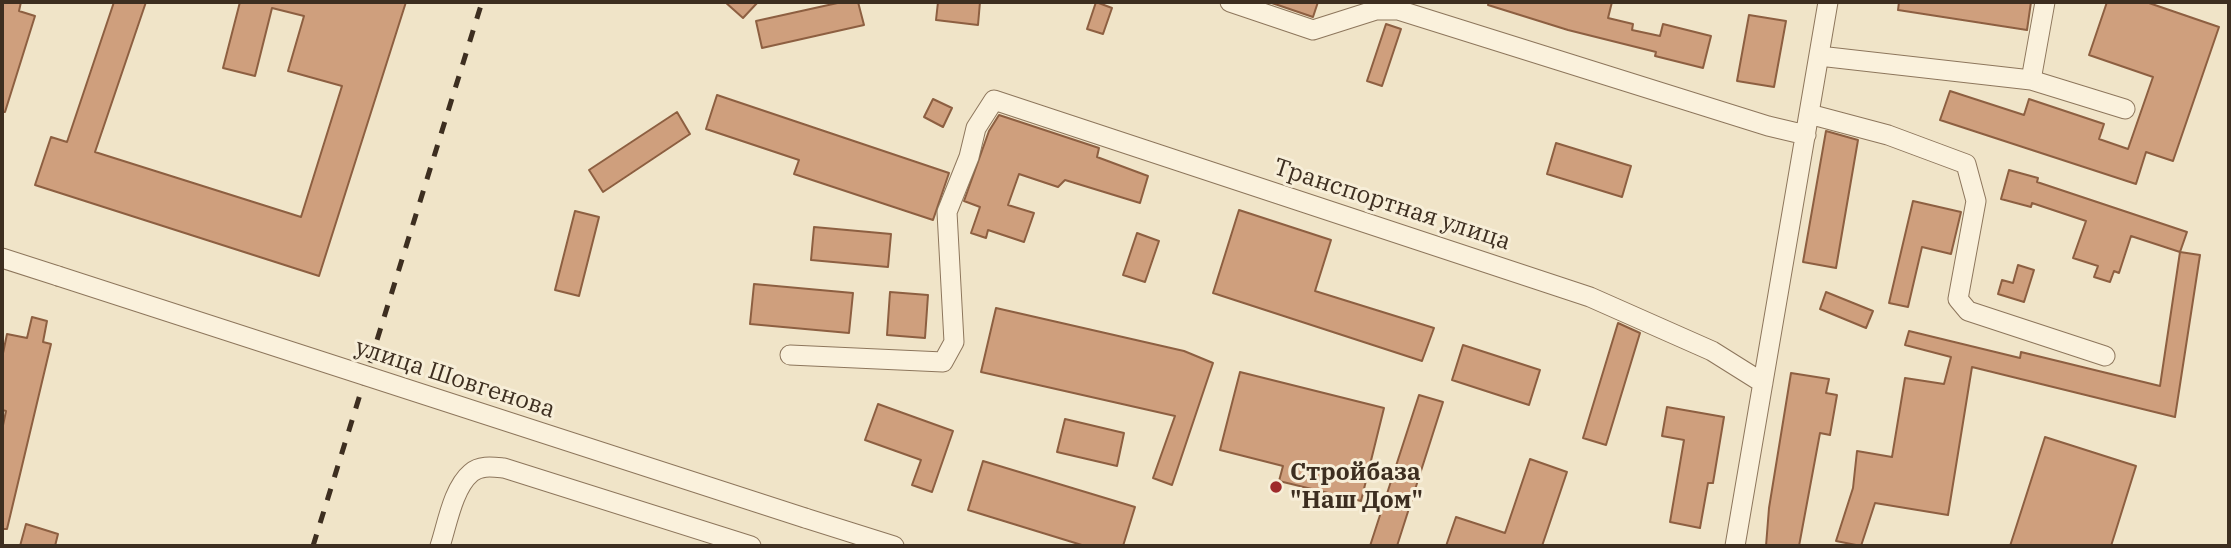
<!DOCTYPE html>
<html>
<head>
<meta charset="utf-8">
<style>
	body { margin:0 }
	#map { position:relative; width:2231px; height:548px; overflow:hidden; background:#f0e4c8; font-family:"IBM Plex Serif",serif }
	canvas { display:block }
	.frame { position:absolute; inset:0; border:4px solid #3d2e20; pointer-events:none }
</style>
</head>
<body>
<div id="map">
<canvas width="2231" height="548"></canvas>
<div class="frame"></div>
</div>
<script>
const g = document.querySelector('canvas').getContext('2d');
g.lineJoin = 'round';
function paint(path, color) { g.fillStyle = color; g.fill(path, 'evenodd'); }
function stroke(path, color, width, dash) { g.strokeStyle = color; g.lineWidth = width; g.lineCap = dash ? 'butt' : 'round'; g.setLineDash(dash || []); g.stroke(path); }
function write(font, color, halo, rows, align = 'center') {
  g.font = font + ' "IBM Plex Serif",serif'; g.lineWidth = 6; g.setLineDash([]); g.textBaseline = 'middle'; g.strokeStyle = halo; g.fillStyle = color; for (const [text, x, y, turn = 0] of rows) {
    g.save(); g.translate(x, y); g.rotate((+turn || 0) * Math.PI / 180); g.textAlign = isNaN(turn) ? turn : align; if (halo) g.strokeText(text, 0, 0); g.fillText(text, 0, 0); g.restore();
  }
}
const building = new Path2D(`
	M2,2H21L19,11L35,16L5,112H2Z
	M114,2H146L95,152L301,217L342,86L288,71L304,16L272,8L255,76L223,68L240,2H406L319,276L35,185L51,137L67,142Z
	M725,2H758L743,18Z
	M842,2H858L864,25L762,48L756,21Z
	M938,2H980L978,25L936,20Z
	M1096,2L1112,8L1103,34L1087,29Z
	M1269,2H1318L1313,17Z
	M1489,2H1612L1608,18L1633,24L1632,30L1660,36L1663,24L1711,36L1703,68L1655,56L1656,52L1568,30L1488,5Z
	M1899,2H2031L2027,30L1898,10Z
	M2107,2H2146L2219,27L2173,161L2146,152L2136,184L1940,120L1950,91L2024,115L2029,99L2104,124L2099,139L2128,149L2153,77L2089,55Z
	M1749,15L1786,21L1774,87L1737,81Z
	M1386,24L1401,29L1382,86L1367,81Z
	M717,95L949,173L933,220L794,174L799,160L706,129Z
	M933,99L952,108L943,127L924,117Z
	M677,112L690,134L603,192L589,170Z
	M999,115L1099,148L1097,157L1148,176L1140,203L1065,180L1058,187L1019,174L1008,205L1034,213L1024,242L988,230L986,238L971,233L980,207L964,201L989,131Z
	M1826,131L1858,140L1836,268L1803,262Z
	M1556,143L1631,166L1622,197L1547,174Z
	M2009,170L2038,178L2037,182L2187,232L2180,252L2131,236L2119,273L2114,271L2110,282L2094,277L2098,266L2073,258L2086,221L2032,203L2031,207L2001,199Z
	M1913,201L1961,212L1951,254L1922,247L1908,307L1889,303Z
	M1239,210L1331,240L1315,291L1434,328L1422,361L1213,293Z
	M575,211L599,217L579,296L555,290Z
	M814,227L891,234L888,267L811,260Z
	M1137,233L1159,241L1145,282L1123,275Z
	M2180,252L2200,255L2175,417L1972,367L1948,515L1875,503L1861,546L1836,541L1853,488L1857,451L1892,457L1905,378L1944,384L1951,357L1905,345L1909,331L2020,358L2021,352L2160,386Z
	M2018,265L2034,270L2024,302L1998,294L2002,280L2013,283Z
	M754,284L853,293L849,333L750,324Z
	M890,292L928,295L925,338L887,335Z
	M1826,292L1873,311L1866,328L1820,309Z
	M996,308L1184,351L1213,363L1172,485L1153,478L1175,416L981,372Z
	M32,317L47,321L43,342L51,344L7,529H2V430L6,411L2,410V358L7,334L27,338Z
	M1618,323L1640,333L1606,445L1583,438Z
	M1463,345L1540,370L1529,405L1452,380Z
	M1240,372L1384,408L1361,501L1279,481L1283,466L1220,450Z
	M1791,373L1829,379L1826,393L1837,395L1830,435L1820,433L1799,546H1766L1769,508Z
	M1419,395L1443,402L1397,546H1370Z
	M878,404L953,431L932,492L912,485L921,460L865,440Z
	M1667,407L1724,417L1713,483H1708L1700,528L1670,522L1684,440L1662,436Z
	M1065,419L1124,433L1117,466L1057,452Z
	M2045,437L2136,466L2111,546H2010Z
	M1530,459L1567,472L1542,546H1446L1456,517L1505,533Z
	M983,461L1135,507L1123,546H1085L968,510Z
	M26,524L58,534L55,546H20Z`);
paint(building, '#cf9f7d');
stroke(building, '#8d5f41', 2);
const minor = new Path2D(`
	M1230,2L1313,30L1376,10H1398L1768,126L1806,135
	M1819,56L2031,80L2125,109
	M2031,80L2045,2
	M1809,114L1888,135L1966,164L1976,201L1958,299L1968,311L2105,356
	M2,258L58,276
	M790,355L943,362L954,342L947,212L969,157L976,128L994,100L1590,297L1712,351L1763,383
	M805,518L894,546
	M440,546C447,525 453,488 471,473C480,465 493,467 504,468L751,546
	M1735,546L1828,2`);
stroke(minor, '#8d765c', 21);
stroke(minor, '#faf1dc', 19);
stroke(new Path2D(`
	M313,546L482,2`), '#3d2e20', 5, [12, 12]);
const minorBridge = new Path2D(`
	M58,276L805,518`);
stroke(minorBridge, '#8d765c', 21, []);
stroke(minorBridge, '#faf1dc', 19);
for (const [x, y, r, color] of [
	[1276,487,7,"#9e2a2b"]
]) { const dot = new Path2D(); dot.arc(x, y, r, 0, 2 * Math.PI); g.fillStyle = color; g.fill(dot); stroke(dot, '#f7eed8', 2.5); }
write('24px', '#3d2e20', '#f7eed8', [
	["Транспортная улица",1392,205,18],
	["улица Шовгенова",455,379,18]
]);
write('bold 24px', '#3d2e20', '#f7eed8', [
	["Стройбаза",1290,473],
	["\"Наш Дом\"",1290,501]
], 'left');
</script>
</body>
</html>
